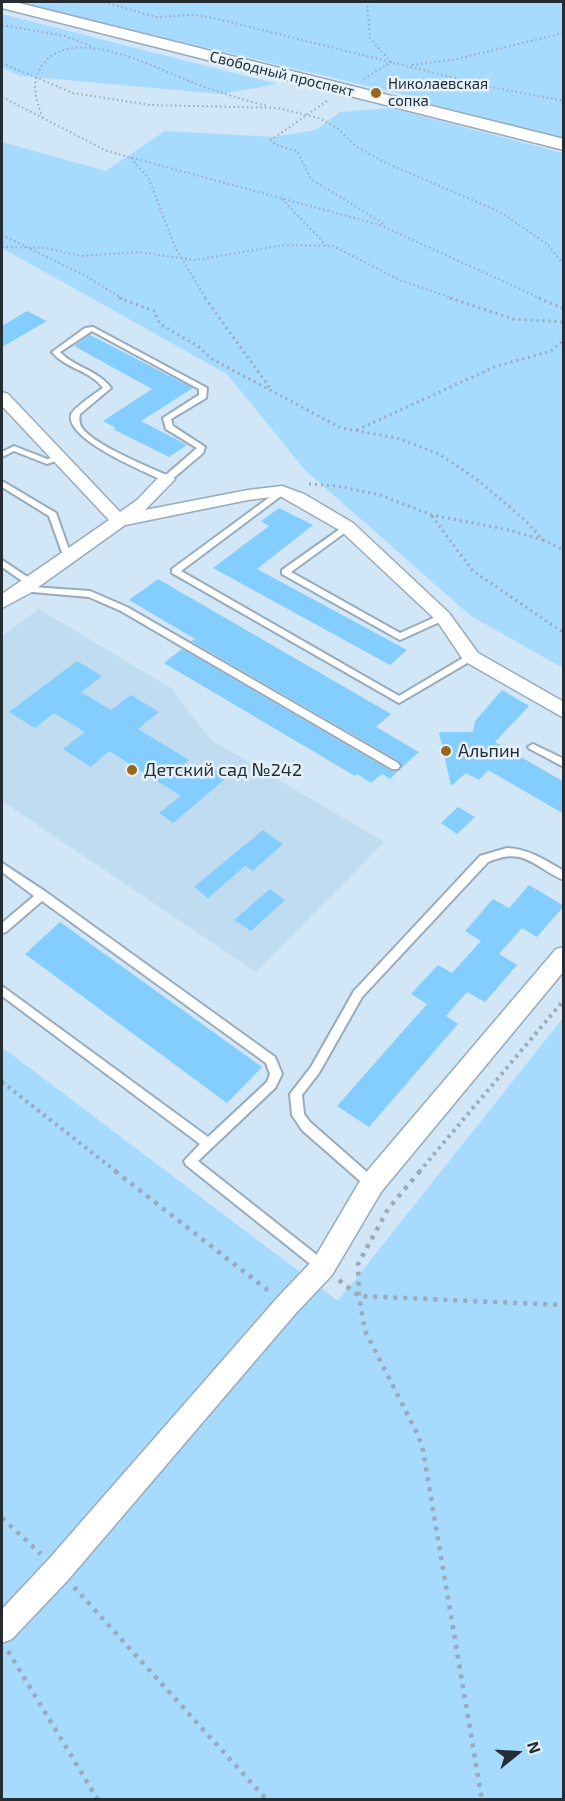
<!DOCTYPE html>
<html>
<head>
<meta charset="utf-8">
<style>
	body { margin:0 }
	#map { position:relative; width:565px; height:1801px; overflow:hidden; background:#d1e6f6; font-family:"Exo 2",sans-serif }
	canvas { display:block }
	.frame { position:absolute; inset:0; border:3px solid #252d33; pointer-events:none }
	.north { position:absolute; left:487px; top:1723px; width:60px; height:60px; -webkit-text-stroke:4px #e5f2fb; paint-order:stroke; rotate:72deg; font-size:16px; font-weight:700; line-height:24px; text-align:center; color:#252d33 }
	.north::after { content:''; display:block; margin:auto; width:21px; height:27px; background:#252d33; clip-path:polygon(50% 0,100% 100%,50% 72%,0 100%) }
</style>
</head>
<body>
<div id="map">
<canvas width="565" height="1801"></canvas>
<div class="frame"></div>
<div class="north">N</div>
</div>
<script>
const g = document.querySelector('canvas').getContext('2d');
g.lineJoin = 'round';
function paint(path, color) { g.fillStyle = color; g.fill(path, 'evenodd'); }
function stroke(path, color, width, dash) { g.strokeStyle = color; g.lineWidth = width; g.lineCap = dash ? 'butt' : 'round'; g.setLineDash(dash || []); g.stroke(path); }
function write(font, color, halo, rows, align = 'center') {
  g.font = font + ' "Exo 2",sans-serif'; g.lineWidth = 5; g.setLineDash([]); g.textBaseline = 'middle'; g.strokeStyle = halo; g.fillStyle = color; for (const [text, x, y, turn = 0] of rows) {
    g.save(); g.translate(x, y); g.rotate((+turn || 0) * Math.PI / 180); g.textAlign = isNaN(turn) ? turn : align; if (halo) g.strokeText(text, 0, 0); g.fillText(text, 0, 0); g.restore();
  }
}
paint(new Path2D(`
	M39,609L171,688L211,740L384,842L256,972L2,801V636Z`), '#c0dcf1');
paint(new Path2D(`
	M15,2H563V138L412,100L418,98Z
	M2,14L277,84L221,94L22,76L2,68Z
	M390,108L563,153V668L471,616L305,470L227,374L2,248V142L106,171L165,131L274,137L316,130L340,112Z
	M563,1018V1799H2V1047L338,1301Z`), '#a6dafe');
paint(new Path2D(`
	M27,311L47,321L2,347V326Z
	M90,335L193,388L141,421L187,445L169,457L113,429L116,428L103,421L152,389L74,346Z
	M279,508L313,525L257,569L407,650L390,665L213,568L269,526L261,521Z
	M158,579L391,714L376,727L419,752L401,768L399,761L191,641L195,639L129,600Z
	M182,649L391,771H398L390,779L382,774L371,783L357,774L355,776L164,663Z
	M77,661L102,676L81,692L111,710L131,695L159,712L138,729L189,760L181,767L202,780L215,769L224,780L173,823L159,813L181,796L109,751L91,767L63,749L85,732L54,713L35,728L9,712Z
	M502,690L529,706L495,742L564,782V814L488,770L479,780L466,773L451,786L439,732H473L475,721Z
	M458,807L475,817L457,834L441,823Z
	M263,830L283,844L253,871L245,866L208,898L194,887Z
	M529,885L564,906L537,937L522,928L499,954L517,965L485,1002L467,992L446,1016L458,1024L369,1127L337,1106L427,1004L411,994L438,965L452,973L481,941L465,931L493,899L509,908Z
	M270,889L285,900L251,931L234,920Z
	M60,922L262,1067L227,1103L25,954Z`), '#83cdff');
const service = new Path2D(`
	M93,327L207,388L206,398L171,419L173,426L205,447L203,453L170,481H164C146,472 66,440 71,415C73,408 96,393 103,388C90,370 66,369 52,352L85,328ZM92,331L199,389V395L163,418L166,429L197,448L166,475C145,465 96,446 82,428C79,423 79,419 80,414L111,388C98,370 75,368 60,352Z
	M14,446L47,459L60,456L64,458L47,464L14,451L2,457V452Z
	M2,481L56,513L72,558L71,560H65L64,558L49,516L2,487Z
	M282,488L285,489V493L181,571L399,696L468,655H474L476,657L474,659L399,703L172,573V569Z
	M347,524L351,527L350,529L291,572L400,633L440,615H446L447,617L446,619L400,640L282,574V570Z
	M2,560L35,582L36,584L32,587L90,591L127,607L398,763L400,766L398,769H392L121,611L89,597L21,591V587H31L2,567Z
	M533,744L564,759V767L530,749L528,747Z
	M507,848C529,849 545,860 564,871V880C533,867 525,846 488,862L362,997L319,1073L302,1095L304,1114L310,1122L376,1180L378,1184L376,1188L372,1189L368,1188L302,1130L292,1115L290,1094L311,1067L354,991L480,856Z
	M2,863L46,892L275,1057L282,1074L275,1088L198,1161L327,1263L329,1267L327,1271L323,1273L319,1271L186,1165L184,1161L200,1144L2,996V986L208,1137L267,1082L270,1074L266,1063L42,901L6,932L2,933V923L34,896L2,872Z`);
const minor = new Path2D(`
	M2,392L8,394L120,512L137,500L161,475L167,474L175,479L145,510L248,490L282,486L304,494L353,523L449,613L478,653L564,702V718L464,661L437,621L341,531L280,496L248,500L125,525L30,593L2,608V594L109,520L2,406Z
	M564,947V971L381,1192L332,1275L296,1313L68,1580L12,1639L2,1643V1609L48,1560L278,1297L314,1259L363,1176L556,949Z`);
const secondary = new Path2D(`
	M2,2H15L564,139V150L2,8Z`);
stroke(service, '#97abba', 4);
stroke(minor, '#97abba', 3);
stroke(secondary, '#97abba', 3);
stroke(new Path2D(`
	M104,2L156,17L194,15L214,18L491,87L564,101
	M2,25L65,36L91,46
	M2,63L73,93L150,105L278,108L319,118L337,128L357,147L384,162L500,212L547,244L564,265
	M412,65L457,59L564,33
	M364,79L391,62L370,38L367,2
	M2,97L107,151L380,225L542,299
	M327,101L271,140L276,145L297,151L311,179L384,224
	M43,118C35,98 30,80 44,63C76,24 157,69 194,83C218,92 243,100 268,106
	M131,158L149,179L175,247L206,299
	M282,199L326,245
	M2,235L84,275L123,299
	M2,247L45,248L82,256L138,252L195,260L285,245L333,246L402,281L455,299`), '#9aaab7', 2, [1.5, 3]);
stroke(new Path2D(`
	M119,298L154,311L160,324L198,346L212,359L341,428L397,438L439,454L479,481L526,521L543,540L564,550
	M205,298L270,388
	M450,298L513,319L564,322
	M539,298L564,309
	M357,430L494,367L551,351L564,340
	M309,484L338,486L380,495L432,515L509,530L543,540
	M432,516L473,571L564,633`), '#9aaab7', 3, [2, 4]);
stroke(new Path2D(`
	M2,1082L117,1172
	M419,1172L564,1000`), '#9aaab7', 4, [3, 4.5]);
stroke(new Path2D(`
	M115,1171L270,1292
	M420,1171L388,1209L358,1264L359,1296L365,1331L418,1435L423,1450L482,1800
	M339,1280L359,1296L564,1305
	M2,1518L41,1554
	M74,1587L267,1800
	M8,1651L98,1800`), '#9aaab7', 4.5, [4, 6]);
paint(service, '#fff');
paint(minor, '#fff');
paint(secondary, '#fff');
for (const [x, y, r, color] of [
	[376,93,6,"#9a661d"],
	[446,751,6,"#9a661d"],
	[132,770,6,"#9a661d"]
]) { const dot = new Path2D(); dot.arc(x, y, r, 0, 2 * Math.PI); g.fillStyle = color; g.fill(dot); stroke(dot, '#e5f2fb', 2); }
write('15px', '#252d33', '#e5f2fb', [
	["Свободный проспект",282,74,14]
]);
write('15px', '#252d33', '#e5f2fb', [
	["Николаевская",388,84],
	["сопка",388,101]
], 'left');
write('18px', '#252d33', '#e5f2fb', [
	["Альпин",458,751],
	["Детский сад №242",144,770]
], 'left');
</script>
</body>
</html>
